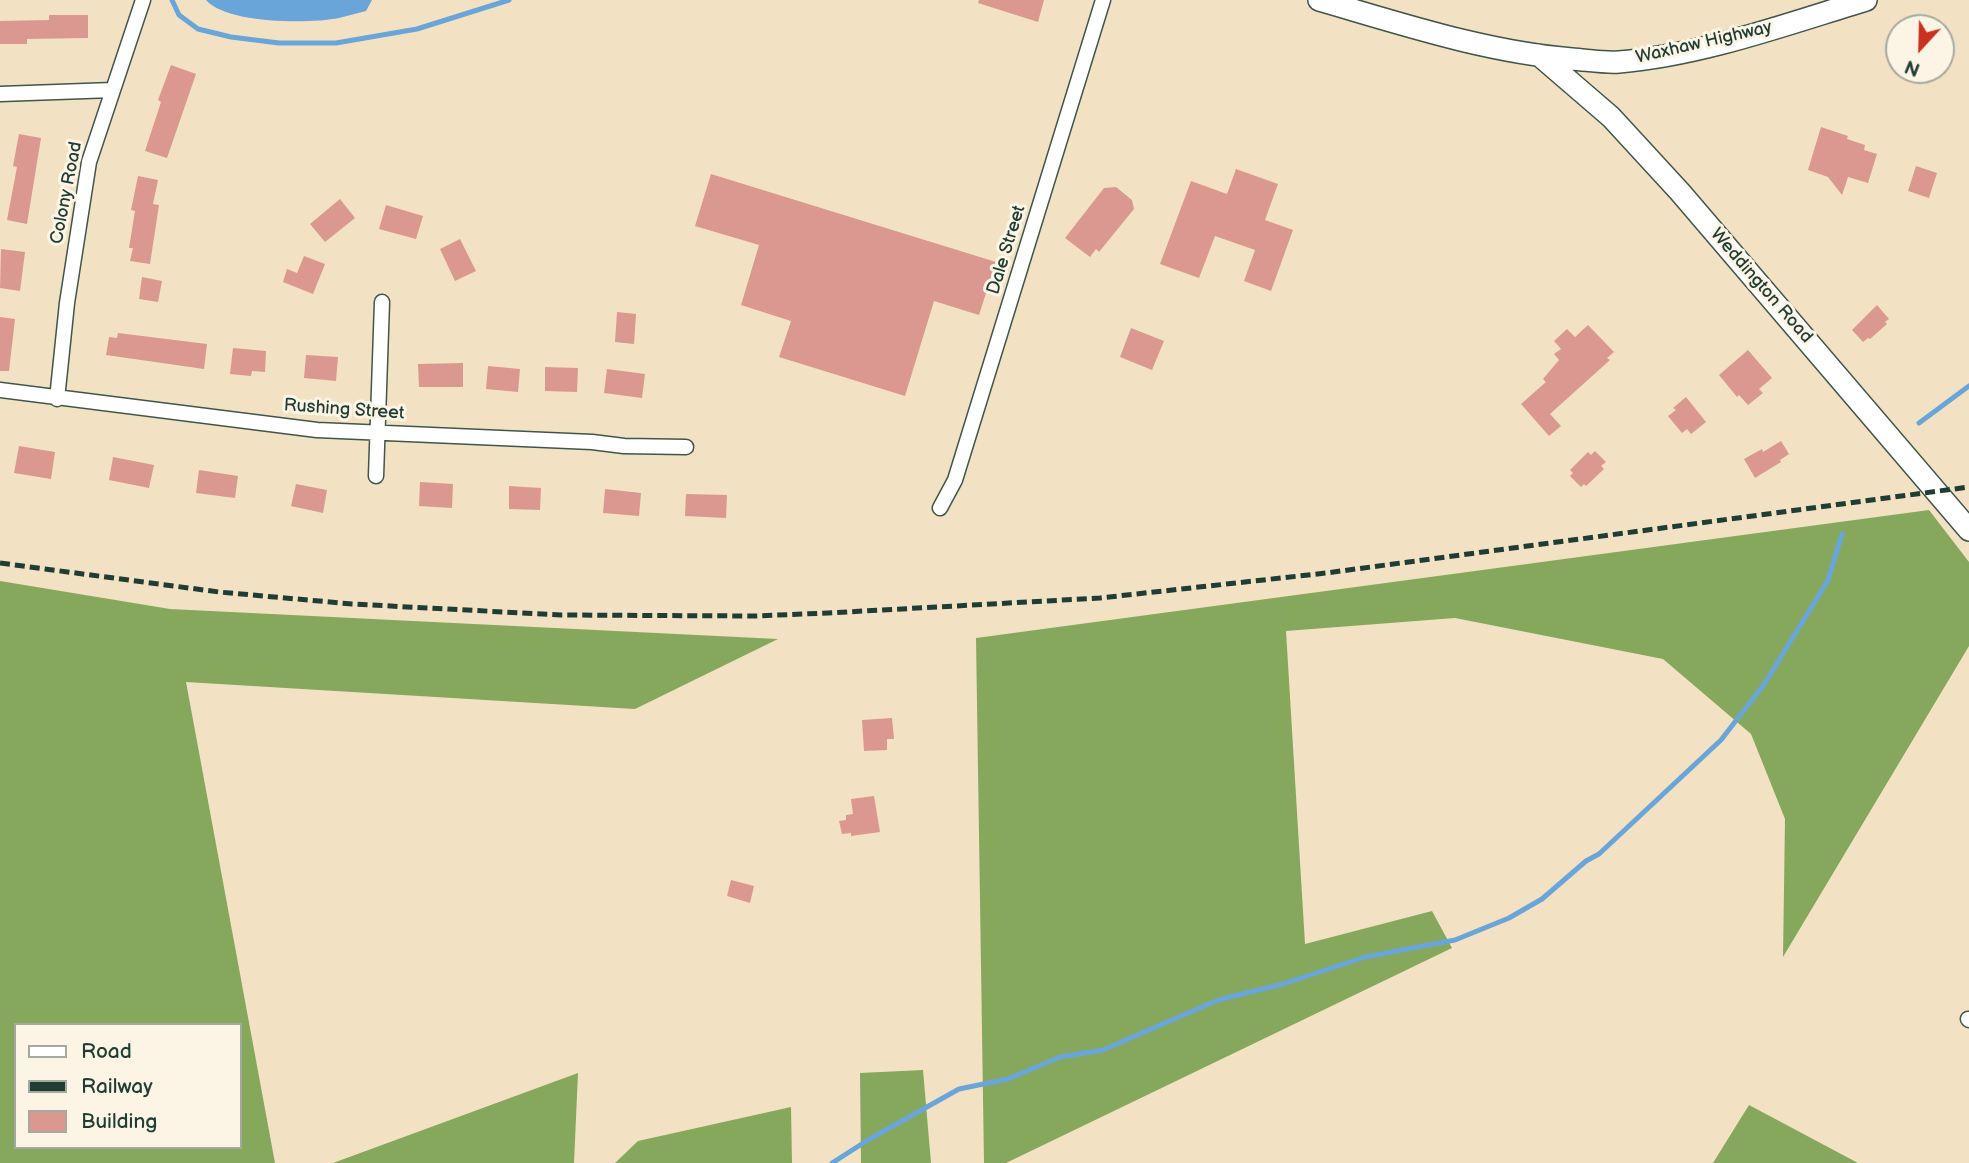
<!DOCTYPE html>
<html>
<head>
<meta charset="utf-8">
<style>
	body { margin:0 }
	#map { position:relative; width:1969px; height:1163px; overflow:hidden; background:#f2e2c3; font-family:"Balsamiq Sans",sans-serif }
	canvas { display:block }
	.legend { position:absolute; left:14px; top:1023px; width:228px; height:126px; box-sizing:border-box; background:#fcf5e5; border:2px solid #a4ab9e; margin:0; padding:9px 12px; list-style:none; font-size:21px; color:#1f3d34 }
	.legend li { display:flex; align-items:center; gap:14px; height:35px }
	.legend b { width:35px; border:2px solid #a4ab9e }
	.north { position:absolute; left:1885px; top:14px; width:70px; height:70px; box-sizing:border-box; background:#fcf5e5; border:2px solid #a4ab9e; border-radius:50%; rotate:202deg; font-size:19px; font-weight:700; line-height:28px; text-align:center; color:#1f3d34 }
	.north::after { content:''; display:block; margin:auto; width:24px; height:32px; background:#c8321e; clip-path:polygon(50% 0,100% 100%,50% 72%,0 100%) }
</style>
</head>
<body>
<div id="map">
<canvas width="1969" height="1163"></canvas>
<ul class="legend">
<li><b style="height:9px;background:#fff"></b>Road</li>
<li><b style="height:9px;background:#1f3d34"></b>Railway</li>
<li><b style="height:19px;background:#da9890"></b>Building</li>
</ul>
<div class="north">N</div>
</div>
<script>
const g = document.querySelector('canvas').getContext('2d');
g.lineJoin = 'round';
function paint(path, color) { g.fillStyle = color; g.fill(path, 'evenodd'); }
function stroke(path, color, width, dash) { g.strokeStyle = color; g.lineWidth = width; g.lineCap = dash ? 'butt' : 'round'; g.setLineDash(dash || []); g.stroke(path); }
function write(font, color, halo, rows, align = 'center') {
  g.font = font + ' "Balsamiq Sans",sans-serif'; g.lineWidth = 6; g.setLineDash([]); g.textBaseline = 'middle'; g.strokeStyle = halo; g.fillStyle = color; for (const [text, x, y, turn = 0] of rows) {
    g.save(); g.translate(x, y); g.rotate((+turn || 0) * Math.PI / 180); g.textAlign = isNaN(turn) ? turn : align; if (halo) g.strokeText(text, 0, 0); g.fillText(text, 0, 0); g.restore();
  }
}
paint(new Path2D(`
	M1929,510L1969,562V646L1783,957L1785,819L1751,734L1663,659L1455,618L1286,631L1305,944L1432,911L1452,948L1006,1163H984L976,638Z
	M0,581L170,609L778,639L635,709L186,682L275,1163H0ZM16,1025H240V1147H16Z
	M923,1070L931,1163H861L860,1073Z
	M578,1073L574,1163H333Z
	M1749,1105L1858,1163H1713Z
	M791,1107L792,1163H615L638,1141Z`), '#86a85c');
paint(new Path2D(`
	M206,0H372L366,11C357,13 348,16 339,18C309,24 227,24 206,0Z`), '#6aa5da');
stroke(new Path2D(`
	M172,0L179,15L198,29L231,37L279,43H336L417,29L509,0
	M1919,423L1969,386
	M832,1163L868,1140L959,1089L1008,1079L1060,1057L1103,1050L1218,1000L1283,984L1365,957L1455,940L1509,918L1542,899L1586,861L1599,854L1721,740L1765,683L1828,580L1842,534`), '#6aa5da', 5);
paint(new Path2D(`
	M979,0H1044L1038,22L978,3Z
	M49,15H88V38L27,39V44H0V21L49,20Z
	M171,65L196,74L167,158L145,151L161,102L158,100Z
	M1821,127L1848,136L1847,139L1865,145L1864,150L1877,154L1868,183L1848,177L1842,195L1828,177L1808,170Z
	M19,134L41,138L27,224L7,220L17,167L13,166Z
	M1916,166L1937,173L1929,198L1908,191Z
	M1236,169L1278,184L1265,220L1293,230L1271,291L1244,281L1255,250L1215,236L1199,278L1160,264L1191,181L1227,194Z
	M711,174L996,262L979,315L934,301L905,396L779,357L791,321L741,305L759,245L695,226Z
	M138,176L158,180L153,204L159,205L150,264L130,261L133,248H129L135,211L131,210Z
	M1116,187L1132,200L1134,209L1099,252L1096,249L1090,257L1065,238L1104,188Z
	M340,199L355,218L325,242L310,224Z
	M386,205L423,216L416,239L379,229Z
	M460,239L476,271L455,281L440,249Z
	M1,249L25,252L20,291L0,288Z
	M304,256L325,264L313,294L283,282L287,269L297,273Z
	M142,277L162,281L158,302L139,299Z
	M1877,305L1889,319L1885,322L1887,324L1870,339L1868,338L1863,342L1852,330Z
	M617,312L636,314L634,344L615,342Z
	M0,317L15,319L9,371H0Z
	M1588,325L1614,352L1607,358L1610,360L1550,414L1561,426L1549,436L1521,404L1546,382L1543,379L1559,360L1554,354L1561,349L1554,341L1567,329L1575,337Z
	M1131,328L1164,341L1152,370L1120,357Z
	M118,333L207,344L204,369L106,355L109,337L117,338Z
	M233,348L266,351L265,372L252,371L251,376L230,374Z
	M1748,350L1772,378L1759,389L1763,393L1748,405L1739,395L1737,397L1719,375Z
	M306,355L338,357L336,381L304,378Z
	M463,363V387H419L418,364Z
	M488,366L520,369L518,392L486,389Z
	M545,367L578,368L577,392L545,391Z
	M607,369L645,374L642,398L604,393Z
	M1686,397L1706,422L1691,434L1687,429L1682,433L1668,416L1676,410L1673,408Z
	M1781,441L1789,454L1780,460L1781,462L1755,478L1744,459L1762,449L1763,452Z
	M19,446L55,452L51,479L14,473Z
	M1595,451L1606,462L1601,466L1604,469L1586,486L1584,484L1581,487L1570,476L1573,473L1570,470L1588,452L1591,455Z
	M113,457L154,465L149,488L109,480Z
	M199,470L238,476L235,498L196,493Z
	M420,482L453,484L452,508L419,506Z
	M296,484L327,490L323,513L291,506Z
	M509,486L541,488L540,510L509,509Z
	M605,489L641,493L639,516L603,513Z
	M686,494L727,495L726,518L685,516Z
	M892,718L894,739H887V750L864,751L862,720Z
	M874,796L880,832L851,836V833L842,834L839,821L846,820V815L853,814L851,799Z
	M731,880L754,886L750,903L727,896Z`), '#da9890');
const minor = new Path2D(`
	M0,94L113,90
	M0,390L317,430L592,442L624,446L686,447
	M57,399L67,303L89,162L143,0
	M376,476L382,302
	M940,508L955,480L1103,0
	M1968,1019L1969,1020`);
const secondary = new Path2D(`
	M1319,0C1402,24 1486,52 1572,59C1587,60 1604,63 1619,62C1702,55 1787,24 1866,0
	M1539,55L1611,117L1680,192L1969,530`);
stroke(minor, '#3f5649', 17);
stroke(secondary, '#3f5649', 24);
stroke(minor, '#fff', 14);
stroke(secondary, '#fff', 21);
stroke(new Path2D(`
	M0,563L219,592L352,604L561,615L755,616L828,613L1100,598L1326,573L1969,487`), '#1f3d34', 5, [10, 5]);
write('18px', '#1f3d34', '#fcf5e5', [
	["Waxhaw Highway",1704,43,-13],
	["Colony Road",67,193,-79],
	["Dale Street",1007,250,-73],
	["Weddington Road",1761,286,49],
	["Rushing Street",344,410,4]
]);
</script>
</body>
</html>
